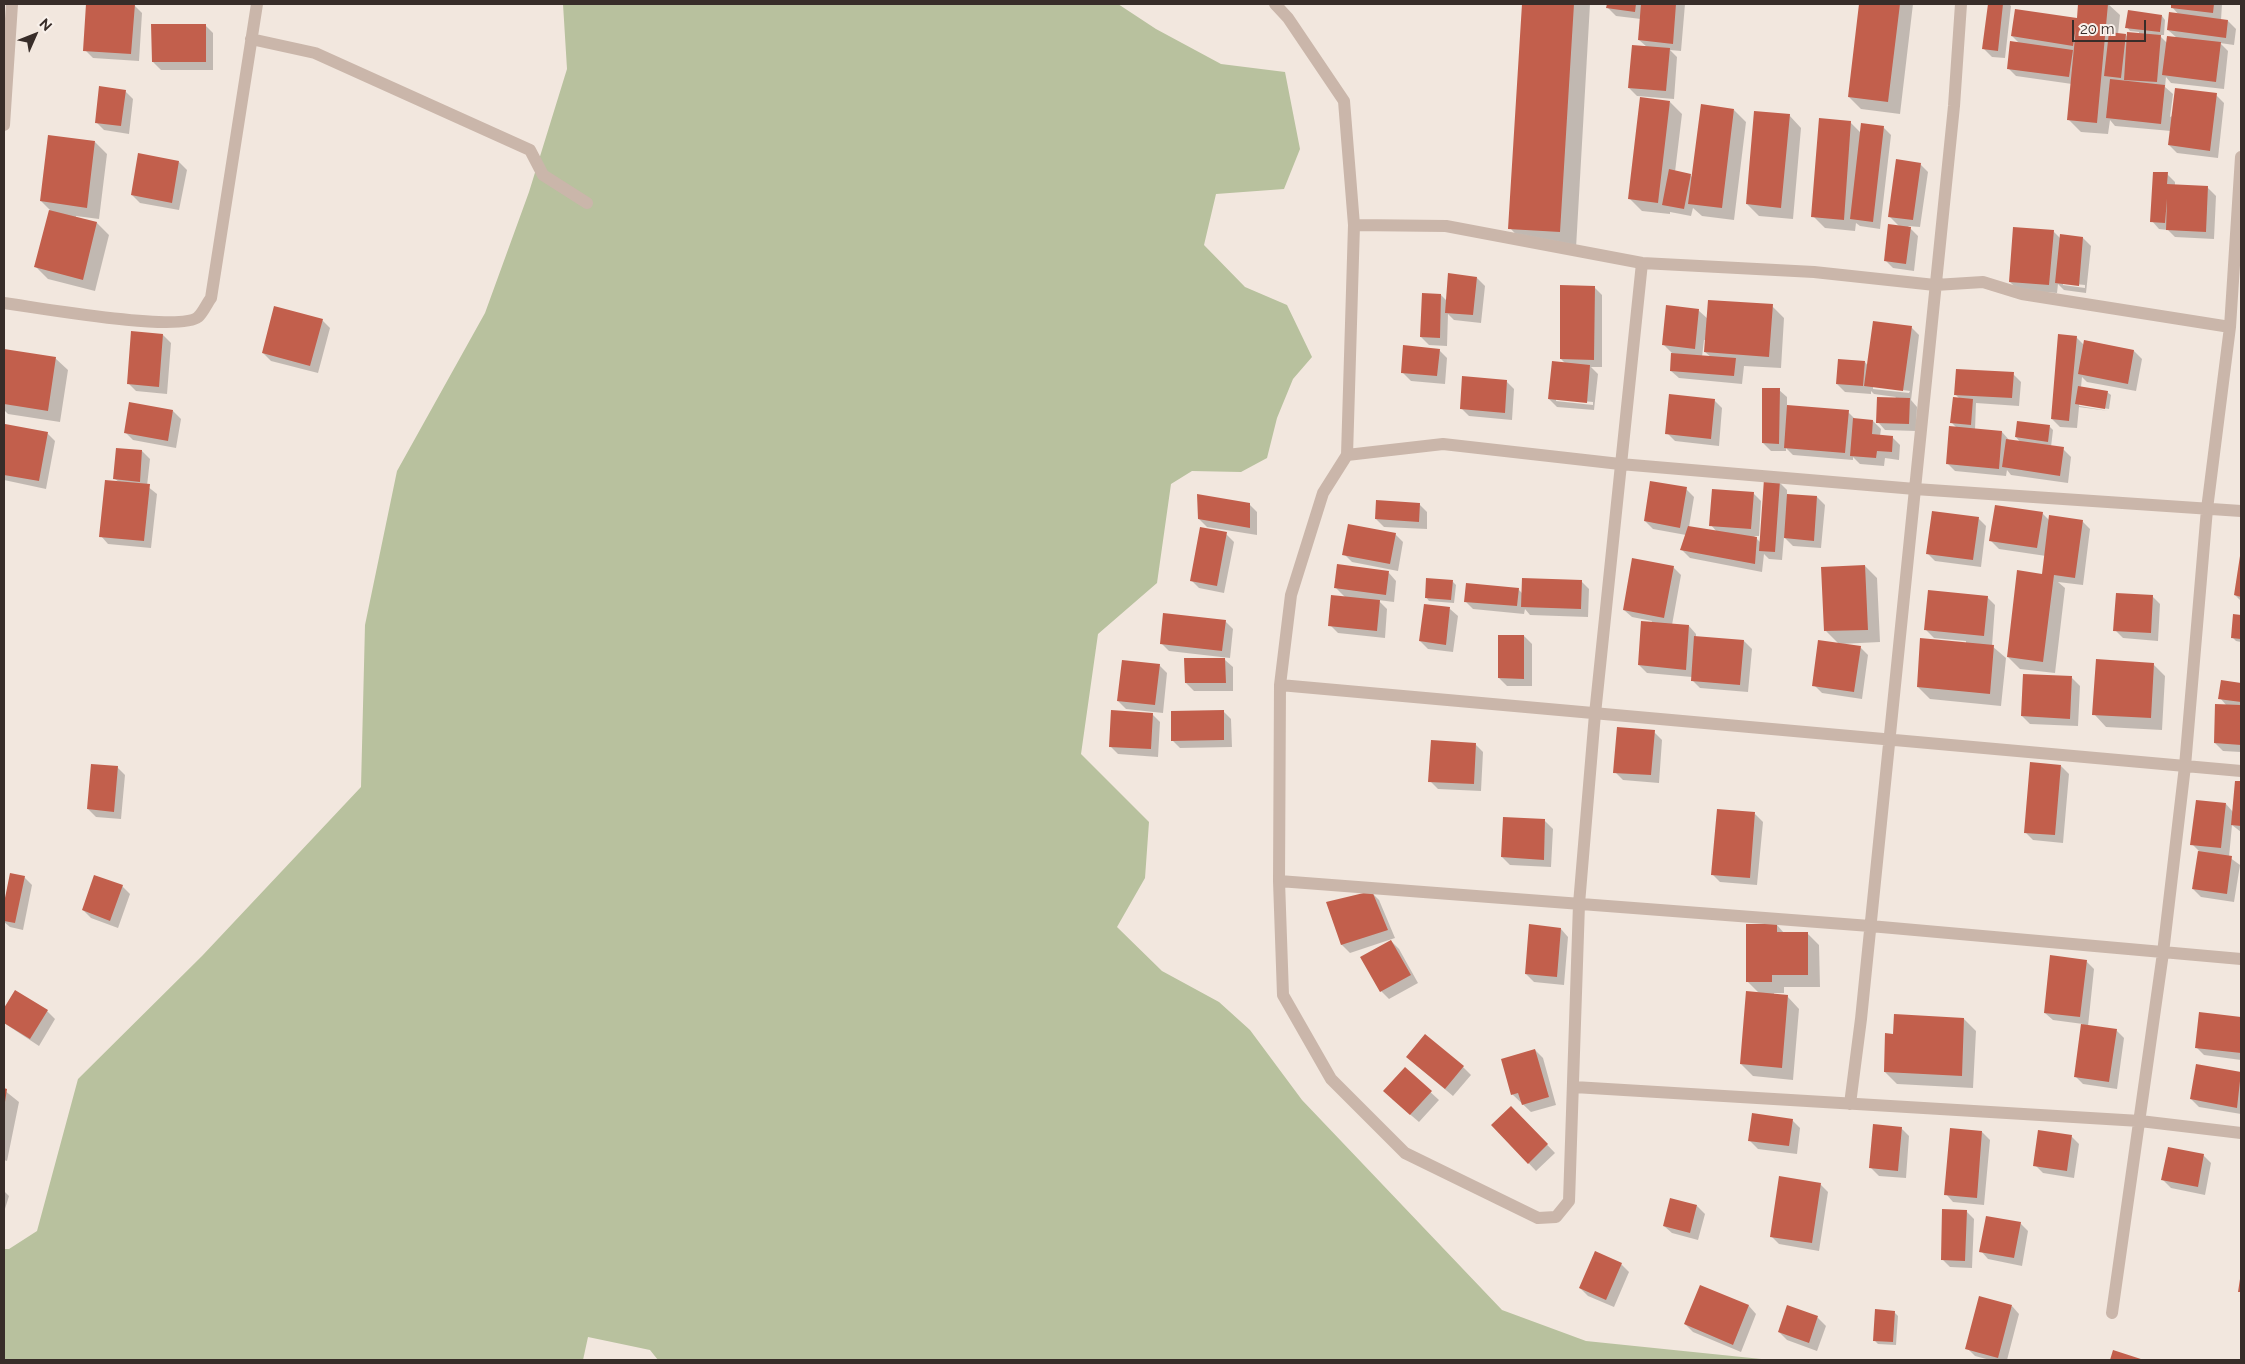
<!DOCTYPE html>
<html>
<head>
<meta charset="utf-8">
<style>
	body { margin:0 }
	#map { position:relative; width:2245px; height:1364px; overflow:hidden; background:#f2e7de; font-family:Raleway,sans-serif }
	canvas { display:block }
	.frame { position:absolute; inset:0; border:5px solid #382d29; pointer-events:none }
	.north { position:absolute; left:10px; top:10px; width:50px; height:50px; -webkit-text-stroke:4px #f9f1eb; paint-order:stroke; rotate:46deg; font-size:14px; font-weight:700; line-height:20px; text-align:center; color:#382d29 }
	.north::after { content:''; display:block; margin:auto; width:18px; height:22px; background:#382d29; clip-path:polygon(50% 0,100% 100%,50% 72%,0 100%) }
	.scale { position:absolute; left:2072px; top:20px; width:74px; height:22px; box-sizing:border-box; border:2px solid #382d29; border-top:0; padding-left:6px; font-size:15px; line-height:18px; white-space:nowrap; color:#382d29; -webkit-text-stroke:4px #f9f1eb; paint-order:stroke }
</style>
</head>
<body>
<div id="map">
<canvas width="2245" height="1364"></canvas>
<div class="frame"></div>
<div class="north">N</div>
<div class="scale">20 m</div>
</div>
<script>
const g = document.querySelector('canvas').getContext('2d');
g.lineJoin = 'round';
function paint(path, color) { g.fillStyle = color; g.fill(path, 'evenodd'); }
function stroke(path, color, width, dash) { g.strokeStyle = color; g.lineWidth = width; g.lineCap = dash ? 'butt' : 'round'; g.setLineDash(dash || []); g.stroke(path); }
paint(new Path2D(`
	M563,4H1118L1156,29L1221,64L1285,72L1300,149L1284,189L1216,194L1204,245L1245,287L1287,305L1312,357L1293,379L1277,418L1267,458L1241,472L1192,471L1171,484L1157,583L1098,634L1081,754L1149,822L1145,878L1117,927L1162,971L1219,1002L1250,1030L1302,1100L1502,1310L1586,1341L1771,1360H658L650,1350L588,1337L583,1360H4V1249H9L37,1231L78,1079L202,956L361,787L365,625L397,471L485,313L529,192L567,69Z`), '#b8c19e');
paint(new Path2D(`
	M87,4L134,5L142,13L139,61L93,58L85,50Z
	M1523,4H1590L1576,248L1526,245L1510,228Z
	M1608,4H1685L1681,51L1670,50L1677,57L1674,99L1637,96L1629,88L1647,47L1639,40L1641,19L1616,16L1608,8Z
	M1860,4H1913L1900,114L1861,109L1849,97Z
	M1989,4H2009L2011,6L2005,58L1992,57L1984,49Z
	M2080,4H2108L2120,15L2118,34L2126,35L2128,38L2139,34V32L2130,31L2127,27L2162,16L2165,20L2164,35H2159L2167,43L2177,38L2168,30L2179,15L2172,7V4H2222L2221,20L2228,21L2236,29L2234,45L2220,43L2228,51L2224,89L2171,83L2166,77L2165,87L2173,94L2170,117L2216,95L2224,103L2218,158L2177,153L2169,145L2171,131L2115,126L2110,120L2108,134L2081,132L2068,119L2072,84L2016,76L2008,68L2020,44L2012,36L2078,21Z
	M205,25L213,33V70H161L153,62Z
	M125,91L133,99L129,134L104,130L96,122Z
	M1670,102L1682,114L1675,172L1690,175L1693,178L1734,110L1746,122L1734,220L1702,216L1693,208L1691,216L1670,212V214L1642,211L1630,199Z
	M1789,115L1801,128L1793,219L1759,216L1747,204Z
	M1850,122L1861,133L1883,127L1891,135L1880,229L1860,226L1856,223L1855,231L1825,228L1813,216Z
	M95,142L107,154L99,219L76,216V218L97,223L109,235L95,291L48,279L36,267L50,210L41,201Z
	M179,162L187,170L179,210L140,203L132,195Z
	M1920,164L1928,172L1920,227L1908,226L1918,236L1914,271L1893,268L1885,260L1900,227L1889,216Z
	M2167,174L2175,182V186L2208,188L2216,196L2214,239L2175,237L2168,230L2159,229L2152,221Z
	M2053,231L2061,239L2083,238L2091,246L2086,293L2064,290L2058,284L2057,293L2018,290L2010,282ZM2063,283L2085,285V288L2063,285Z
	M1477,278L1485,286L1481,323L1454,320L1448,314L1447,346L1429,345L1421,337L1441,295L1447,301Z
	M1594,287L1602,295V367H1591L1598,374L1594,410L1557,407L1549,399L1566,364L1561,359ZM1556,399L1593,402V405L1556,401Z
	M1772,306L1784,318L1781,368L1744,366L1742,384L1679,378L1671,371L1672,353L1663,344L1698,310L1708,319ZM1704,340H1706L1705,352L1711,357H1702Z
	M322,320L330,328L318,373L271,361L263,353Z
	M1911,327L1919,335L1911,400L1917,407L1916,431L1885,430L1878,422L1896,397L1874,394L1871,391V394L1845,392L1837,384L1865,362L1868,366ZM1873,386L1910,391L1909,393L1873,389Z
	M163,335L171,343L167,394L136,391L128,383Z
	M2076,337L2084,345L2134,351L2142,359L2136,391L2087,382L2082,377L2081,387L2107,392L2111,395L2109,409L2079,404V406L2109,411L2079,407L2077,428L2060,427L2052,419Z
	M4,350L55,358L68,370L60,422L8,414L4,410Z
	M1439,350L1447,358L1445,384L1411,381L1403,373Z
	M2013,374L2021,382L2019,406L1976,403L1975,430L2002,432L2010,441L2021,443L2016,437L2049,426L2053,430L2051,447L2063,449L2071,457L2068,483L2011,475L2007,470L2006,476L1955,471L1947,463L1957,428L1952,423L1960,399L1955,394Z
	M1506,381L1514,389L1512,420L1469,416L1461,408Z
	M1779,390L1787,397V406L1848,412L1856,420L1873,421L1881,429L1880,436L1892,437L1900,445L1899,460L1885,458L1884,466L1860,464L1853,457V460L1793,455L1786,448V451H1771L1763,443Z
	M1714,400L1722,408L1719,446L1675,441L1667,433Z
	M173,411L181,419L176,448L133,440L125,432Z
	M6,425L47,433L55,441L46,489L4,480V436Z
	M142,451L150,459L147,486L157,494L151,548L108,544L101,536L119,482L115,479Z
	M1779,482L1787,490V495L1817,497L1825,505L1821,548L1793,546L1784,537L1782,560L1769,559L1764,554L1762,572L1690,558L1682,550L1686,535L1653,529L1645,521L1686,489L1694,497L1689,527L1717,532L1711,525L1753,493L1761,501L1759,536H1754L1761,543Z
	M1249,504L1257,512V535L1207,527L1199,519Z
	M1419,504L1427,512V529L1384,527L1376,519Z
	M2042,513L2050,521H2082L2090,529L2083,585L2058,582L2065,588L2055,673L2020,669L2008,657L2046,575V556L1999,549L1991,541Z
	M1978,518L1986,526L1981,567L1935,561L1927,553Z
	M1226,534L1234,542L1224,593L1199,588L1191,580Z
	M1395,534L1403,542L1398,571L1352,562L1344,554Z
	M2241,557V601L2235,595Z
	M1865,566L1877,578L1880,642L1840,644L1860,647L1868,655L1862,699L1822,693L1814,685L1839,644L1826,631Z
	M1673,567L1681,575L1672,625L1689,626L1696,634V637L1744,641L1752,649L1748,692L1700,688L1692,680V677L1647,673L1639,665L1652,621L1632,617L1624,610Z
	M1389,573L1396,581L1394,602L1378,600L1387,609L1385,638L1338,633L1330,625L1346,598L1335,587Z
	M1452,581L1456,585L1454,603L1429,601L1426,597Z
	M1581,581L1589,589L1588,617L1530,615L1525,609L1524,614L1473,609L1465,601L1518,589L1523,594Z
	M2152,596L2160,604L2158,641L2123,638L2115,630Z
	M1987,597L1995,605L1992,646L2006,658L2001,706L1930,699L1918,687L1966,644V641L1934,638L1926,630Z
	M1450,609L1458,616L1453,652L1428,649L1420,641Z
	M2234,615L2241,616V642L2236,641L2232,637Z
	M1225,621L1233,629L1230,658L1169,651L1161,643Z
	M1524,636L1532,644V686H1507L1499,678Z
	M1225,660L1233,667V691H1194L1186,683Z
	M2153,664L2165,676L2162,730L2106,727L2094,714Z
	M1159,665L1167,673L1163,713L1126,709L1118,701Z
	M2072,678L2080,686L2078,726L2030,724L2022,716Z
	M2222,681L2241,684V752L2223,751L2215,743L2227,706L2220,698Z
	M1223,711L1231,719L1232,747L1180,748L1172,740Z
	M1152,714L1160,722L1158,757L1118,754L1110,746Z
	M1654,732L1662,740L1659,783L1623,780L1615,772Z
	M1475,744L1483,752L1481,791L1438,789L1430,781Z
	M2061,766L2069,774L2063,843L2033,840L2025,832Z
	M117,767L125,775L121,819L96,817L88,809Z
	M2237,782H2241V832L2232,825L2229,857L2240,865L2234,902L2201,897L2193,889L2199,851L2192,844L2226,804L2233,812Z
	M1755,814L1763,822L1757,885L1720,882L1712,874Z
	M1545,821L1553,829L1551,867L1510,865L1502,857Z
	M11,875L24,877L32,885L23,930L10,927L4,922V910Z
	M122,886L130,894L118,928L91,918L83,910Z
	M1371,892L1379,900L1395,938L1350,953L1342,945L1328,903Z
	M1777,925L1784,933H1807L1819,945L1820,987H1784V993H1774V995L1787,996L1799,1009L1793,1080L1753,1076L1741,1064L1760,994L1747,981Z
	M1561,929L1568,937L1564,985L1534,982L1526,974Z
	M1391,941L1399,949L1418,983L1389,999L1381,991L1362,957Z
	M2086,961L2094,969L2088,1026L2116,1030L2124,1038L2117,1089L2083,1084L2075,1076L2083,1024L2053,1020L2045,1013Z
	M15,992L47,1011L55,1019L39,1046L4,1023V1011Z
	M2201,1013L2241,1018V1060L2204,1055L2196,1047Z
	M1964,1019L1976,1031L1973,1088L1897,1084L1885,1072L1894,1035Z
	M1535,1050L1543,1058L1556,1105L1531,1112L1512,1094Z
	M1416,1065L1463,1067L1471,1075L1453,1096Z
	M2197,1066L2241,1074V1114L2199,1107L2191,1099Z
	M1405,1069L1439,1100L1419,1122L1392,1099Z
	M4,1090L19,1102L7,1161L4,1160Z
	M1511,1107L1555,1153L1536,1171L1493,1125Z
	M1792,1120L1800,1128L1797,1154L1758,1149L1750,1141Z
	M1901,1128L1909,1136L1906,1178L1879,1176L1871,1168Z
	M1982,1132L1990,1140L1984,1205L1953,1202L1946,1194Z
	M2071,1136L2079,1144L2074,1178L2043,1173L2035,1165Z
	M2203,1155L2211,1163L2205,1195L2171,1188L2163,1180Z
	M1820,1184L1828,1192L1819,1251L1779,1244L1771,1236Z
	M4,1191L9,1196L4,1212Z
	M1697,1206L1705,1214L1698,1240L1672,1233L1664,1226Z
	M1966,1211L1974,1219L1972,1268L1950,1267L1942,1259Z
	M2020,1223L2028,1231L2022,1266L1988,1259L1981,1251Z
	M1621,1264L1629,1272L1614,1307L1588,1296L1580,1288Z
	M1701,1286L1749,1306L1756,1314L1741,1352L1693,1332L1685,1324Z
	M2012,1306L2019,1314L2007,1360H1990L1975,1356L1967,1348Z
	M1788,1307L1818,1318L1826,1326L1817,1351L1787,1340L1779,1332Z
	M1894,1312L1898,1316L1896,1345L1878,1344L1874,1340Z`), '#0003');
paint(new Path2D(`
	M86,4H135L131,54L83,51Z
	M1522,4H1574L1560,232L1508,229Z
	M1607,4H1636L1635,12L1606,8Z
	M1641,4H1676L1673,44L1638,40Z
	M1859,4H1900L1888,102L1848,97Z
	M1988,4H2003L1998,51L1982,49Z
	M2078,4H2108L2097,123L2067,120L2076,27L2073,46L2011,36L2015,9L2077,18Z
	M2171,4H2214L2213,13L2171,8Z
	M2128,10L2162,15L2160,32L2125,28Z
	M2169,12L2228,20L2226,38L2167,30Z
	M151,24H206V62H152Z
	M2109,32L2126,34L2121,78L2104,76Z
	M2127,32L2161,35L2157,82L2124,80Z
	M2167,36L2221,42L2216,82L2162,75Z
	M2010,41L2073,50L2069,77L2007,69Z
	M1632,45L1670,48L1666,91L1628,88Z
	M2110,79L2165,85L2161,124L2106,118Z
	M99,86L126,90L121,126L95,123Z
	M2175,88L2217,93L2210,151L2168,145Z
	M1640,97L1670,101L1658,203L1628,199Z
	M1701,104L1734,109L1722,208L1688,204Z
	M1754,111L1790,114L1781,208L1746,204Z
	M1819,118L1851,121L1844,220L1811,217Z
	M1861,123L1884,126L1873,222L1850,219Z
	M48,135L95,141L87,208L40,201Z
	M138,153L179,161L172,203L131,195Z
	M1896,159L1921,163L1913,220L1888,217Z
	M1669,169L1691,174L1684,209L1662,205Z
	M2153,172H2168L2167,184L2208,186L2206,232L2166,230L2167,199L2165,223L2150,222Z
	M49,210L97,222L83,280L34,267Z
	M1888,224L1911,227L1906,264L1884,261Z
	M2013,227L2054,230L2049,285L2009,282Z
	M2060,234L2083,237L2079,286L2055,283Z
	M1448,273L1477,277L1473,315L1445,313Z
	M1560,285L1595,286L1594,360L1560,359Z
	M1422,293L1441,294L1440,338L1420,337Z
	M1708,300L1773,304L1769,357L1704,352Z
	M1666,305L1699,309L1695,349L1662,345Z
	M274,306L323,319L310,366L262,353Z
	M1873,321L1912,326L1903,391L1864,386Z
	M131,331L163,334L159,387L127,384Z
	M2058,334L2077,336L2069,421L2051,419Z
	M2084,340L2134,350L2128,384L2078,374Z
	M1403,345L1440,349L1437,376L1401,373Z
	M4,349L56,357L48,411L4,404Z
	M1671,353L1736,358L1734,376L1670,371Z
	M1838,359L1865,361L1863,386L1836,384Z
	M1552,361L1590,365L1587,403L1548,399Z
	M1956,369L2014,372L2012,398L1954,395Z
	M1462,376L1507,380L1505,413L1460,409Z
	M2078,386L2108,391L2105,409L2075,404Z
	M1762,388H1780L1779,444L1762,443Z
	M1669,394L1715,399L1711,439L1665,434Z
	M1877,397L1910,398L1909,424L1876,423Z
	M1953,397L1973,399L1971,425L1950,423Z
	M129,402L173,410L168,441L124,433Z
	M1787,405L1849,410L1845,453L1784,448Z
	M1853,418L1873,420L1872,434L1893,436L1892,452L1877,451L1876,458L1850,456Z
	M2017,421L2050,425L2048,442L2015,437Z
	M5,424L48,432L39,481L4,475Z
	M1949,426L2002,431L1999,469L1946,464Z
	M2006,439L2064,447L2060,476L2002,467Z
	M116,448L142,450L140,482L113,479Z
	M1764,479L1780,481L1775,552L1759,551Z
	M105,480L150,484L144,541L99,537Z
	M1650,481L1687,487L1680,528L1644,521Z
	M1712,489L1754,492L1751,529L1709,526Z
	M1197,494L1250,503V528L1198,519Z
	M1787,494L1817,496L1814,541L1784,538Z
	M1376,500L1420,503L1419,522L1375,519Z
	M1995,505L2043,512L2037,548L1989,541Z
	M1932,511L1979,517L1973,560L1926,554Z
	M2049,515L2083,520L2075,578L2054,575L2043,662L2007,657L2017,570L2042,574Z
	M1348,524L1396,533L1390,564L1342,555Z
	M1688,526L1757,537L1755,564L1680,550Z
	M1200,527L1227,532L1217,586L1190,581Z
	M2240,556H2241V597L2234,595Z
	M1632,558L1674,566L1664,618L1623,610Z
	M1337,564L1389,571L1386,595L1334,588Z
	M1865,565L1868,630L1824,631L1821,567Z
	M1426,578L1453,580L1451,600L1425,598Z
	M1522,578L1582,580L1581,609L1521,607Z
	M1466,583L1519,588L1517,606L1464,602Z
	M1928,590L1988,596L1984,636L1924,630Z
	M2116,593L2153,595L2151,633L2113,631Z
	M1331,595L1380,600L1377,631L1328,626Z
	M1424,604L1450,607L1446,645L1419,641Z
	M1163,613L1226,620L1222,651L1160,644Z
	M2233,614L2241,615V639L2231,638Z
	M1641,621L1689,625L1686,670L1638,665Z
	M1498,635H1524V679L1498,678Z
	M1694,636L1744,640L1740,685L1691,681Z
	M1920,638L1994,645L1990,694L1917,687Z
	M1818,640L1861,646L1854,692L1812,686Z
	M1184,658H1225L1226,683H1185Z
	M2096,659L2154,663L2151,718L2092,715Z
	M1122,660L1160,664L1155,705L1117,701Z
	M2023,674L2072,676L2070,719L2021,716Z
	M2221,680L2241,683V702L2218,699Z
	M2215,704L2241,705V745L2214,743Z
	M1111,710L1153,713L1151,749L1109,747Z
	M1224,710V740L1171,741V711Z
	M1617,727L1655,730L1651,775L1613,773Z
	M1431,740L1476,743L1474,784L1428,782Z
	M2030,762L2061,765L2055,835L2024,833Z
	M91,764L118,766L114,812L87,809Z
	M2235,781H2241V826L2231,825Z
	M2196,800L2226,803L2221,848L2190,845Z
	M1717,809L1755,812L1750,878L1711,875Z
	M1503,817L1545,819L1544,860L1501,857Z
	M2198,851L2232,856L2227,894L2192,889Z
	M10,873L25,876L15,923L4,921V903Z
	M94,875L123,885L110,921L82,910Z
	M1372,891L1388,930L1341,945L1326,902Z
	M1529,924L1561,928L1557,977L1525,974Z
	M1746,924H1777V932H1808V975H1772V982H1746Z
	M1391,940L1411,975L1380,992L1360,957Z
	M2050,955L2087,960L2080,1017L2044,1013Z
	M15,990L48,1010L30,1039L4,1023V1008Z
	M1746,991L1788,995L1782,1068L1740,1064Z
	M2199,1012L2241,1017V1053L2195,1048Z
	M1894,1014L1964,1018L1962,1076L1884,1072L1885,1033L1893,1034Z
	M2081,1024L2117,1029L2109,1082L2074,1077Z
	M1425,1034L1464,1066L1445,1089L1406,1057Z
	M1535,1049L1549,1097L1522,1105L1518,1093L1511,1095L1501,1059Z
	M2196,1064L2241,1072L2237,1108L2190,1099Z
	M1405,1067L1432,1091L1410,1115L1383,1091Z
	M4,1088L7,1089L5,1102H4Z
	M1511,1106L1548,1144L1528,1164L1491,1125Z
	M1752,1113L1793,1119L1789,1146L1748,1141Z
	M1873,1124L1902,1127L1898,1171L1869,1168Z
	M1950,1128L1982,1131L1977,1198L1944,1195Z
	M2038,1130L2072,1135L2067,1171L2033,1166Z
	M2168,1147L2204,1154L2198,1187L2161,1180Z
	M1779,1176L1821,1183L1812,1243L1770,1237Z
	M1670,1198L1697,1205L1690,1233L1663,1226Z
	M1942,1209L1967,1210L1965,1261L1941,1260Z
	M1986,1216L2021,1222L2014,1258L1979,1252Z
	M1595,1251L1622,1263L1606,1300L1579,1288Z
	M2240,1279H2241V1292H2238Z
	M1700,1285L1749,1305L1733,1345L1684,1324Z
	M1979,1296L2012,1305L1998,1358L1965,1349Z
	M1787,1305L1818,1316L1809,1343L1778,1332Z
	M1875,1309L1895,1311L1893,1342L1873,1341Z
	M2113,1350L2144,1360H2110Z`), '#c25f4c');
stroke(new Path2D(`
	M1275,4L1288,18L1344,101L1354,225L1347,455
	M251,39L315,53L530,150L543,175L587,203
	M4,125L12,4
	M1354,225L1446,226L1642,263L1814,272L1935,285L1983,282L2022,294L2230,327
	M1642,263L1595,714L1579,904L1569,1201L1556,1217L1538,1218L1405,1153L1331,1079L1283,995L1279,881L1280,685L1291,595L1323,493L1347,455L1443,444L1620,464L1915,489L2241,511
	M4,303C35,307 179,333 198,317C203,313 207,303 211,298L257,4
	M1280,685L2241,771
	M1279,881L1870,926L2241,959
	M1574,1087L2140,1121L2241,1133
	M1850,1104L1861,1019L1954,106L1961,4
	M2112,1313L2163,953L2185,766L2207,509L2230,327L2241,157`), '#cab6aa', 12);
</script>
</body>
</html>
